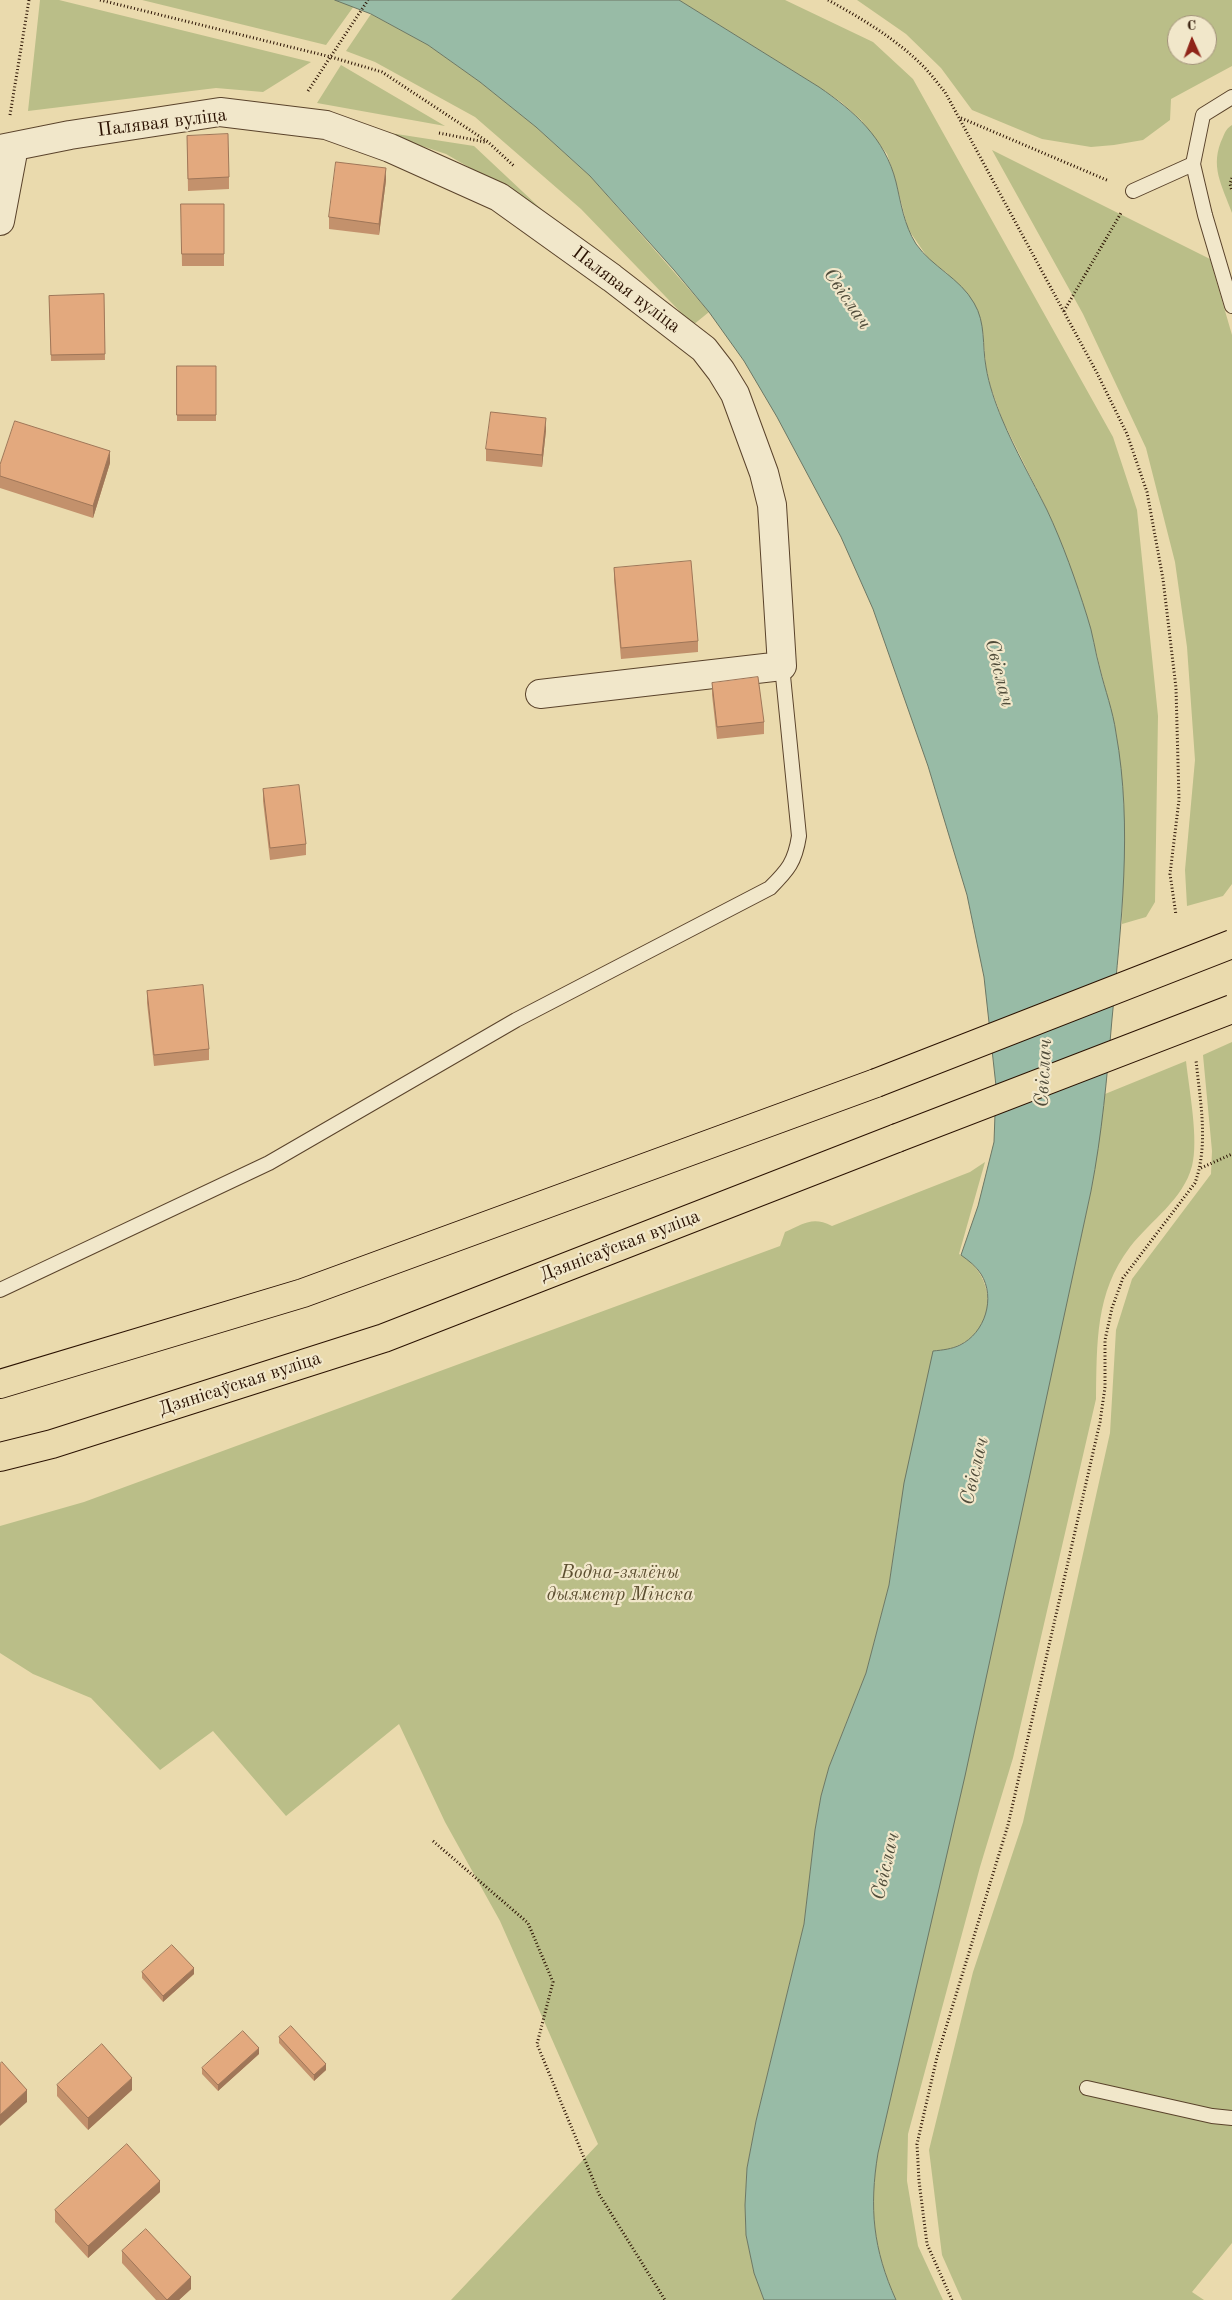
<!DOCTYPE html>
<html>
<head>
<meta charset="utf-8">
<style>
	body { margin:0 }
	#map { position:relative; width:1232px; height:2300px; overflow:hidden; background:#eadaad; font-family:"Old Standard TT",serif }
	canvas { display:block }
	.north { position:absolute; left:1167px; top:15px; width:50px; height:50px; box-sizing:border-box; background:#f1e7ca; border:1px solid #a19179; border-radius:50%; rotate:358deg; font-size:14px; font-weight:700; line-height:20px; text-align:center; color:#2a1100 }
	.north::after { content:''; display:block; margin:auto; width:18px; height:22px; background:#8f2418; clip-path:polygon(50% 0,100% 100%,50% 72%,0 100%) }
</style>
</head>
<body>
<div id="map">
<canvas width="1232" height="2300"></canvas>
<div class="north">С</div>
</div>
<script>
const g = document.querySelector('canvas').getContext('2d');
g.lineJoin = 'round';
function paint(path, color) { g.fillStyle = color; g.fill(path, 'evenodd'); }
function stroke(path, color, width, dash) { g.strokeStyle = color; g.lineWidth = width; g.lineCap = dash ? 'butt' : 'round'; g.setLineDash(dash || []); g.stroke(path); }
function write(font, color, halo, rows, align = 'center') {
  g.font = font + ' "Old Standard TT",serif'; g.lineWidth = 4.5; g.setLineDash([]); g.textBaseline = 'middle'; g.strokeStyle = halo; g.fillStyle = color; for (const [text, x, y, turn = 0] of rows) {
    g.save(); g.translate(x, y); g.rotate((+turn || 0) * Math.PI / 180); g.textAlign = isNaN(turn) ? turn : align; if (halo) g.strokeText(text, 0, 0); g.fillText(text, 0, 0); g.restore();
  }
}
paint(new Path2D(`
	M40,0H59L311,62L263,92L216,88L28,111Z
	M142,0H335L354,6L326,45Z
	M679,0H785L873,42L913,79L1113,437L1137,510L1158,716L1155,902L1146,917L1122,924L1124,802L1116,732L1088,619L1070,568L1049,514L1003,421L991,388L986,367L983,332L947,273L930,261L908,229L895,178L887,154L861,120L841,102L819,87Z
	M857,0H1232V66L1171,99L1170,120L1143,140L1114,145L1091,147L1042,139L972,110L941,68L906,34ZM1177,25H1207V55H1177Z
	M371,14L428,45L480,82L536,127L590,176L709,312L693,325L581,209L475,117L375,62L346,51Z
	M341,65L445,126L317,103Z
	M1232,125V213C1222,185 1209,166 1223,137C1225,132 1227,128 1232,125Z
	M377,131L474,146L556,223L496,183L446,154Z
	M992,150L1210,259L1232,335V884L1223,896L1187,906L1185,870L1195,760L1187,647L1175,562L1146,448L1083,314Z
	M1232,1042V2243L1192,2292L1204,2300H962L942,2255L929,2150L973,1972L1023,1822L1110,1433L1116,1330L1132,1279L1211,1174L1212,1151L1203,1055Z
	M1186,1061C1189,1089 1199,1140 1192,1166C1183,1200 1151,1220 1130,1247C1095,1293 1097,1343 1096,1399L1013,1758L980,1867L908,2134L907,2181L918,2246L943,2300H896C873,2249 869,2208 878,2153L1091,1191L1105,1094Z
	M985,1162L959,1254C989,1270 999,1312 972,1337C965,1343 956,1346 948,1350L899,1515L889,1585L866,1673L829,1767L821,1796L815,1830L804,1924L756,2121L747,2168L745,2205L746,2235L754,2272L764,2300H451L598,2144L500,1921L445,1822L399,1724L286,1816L213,1731L160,1770L91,1698L33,1674L0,1653V1526L84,1502L780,1246L785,1232C804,1224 812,1216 832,1226L970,1172Z`), '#babe88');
const water = new Path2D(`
	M335,0H679L819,87C854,111 885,138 896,182C901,203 904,225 916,244C932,267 960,278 974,303C986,323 982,345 986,367C989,385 995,402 1002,419C1015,450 1032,480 1047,510C1063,544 1076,581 1087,616C1093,633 1095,652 1100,669C1105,690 1113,711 1116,733C1133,827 1121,925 1112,1019C1107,1077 1102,1134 1091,1191L965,1776L878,2153C869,2208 873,2249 896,2300H764L754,2273L746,2235L745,2205L747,2168L756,2121L804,1924L815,1830L821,1796L829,1767L866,1673L889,1585L904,1483L933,1351C943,1350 952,1349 960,1345C985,1333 996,1298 981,1274C976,1266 969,1261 961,1255L978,1206L994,1142L996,1086L984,977L967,895L928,766L873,609L841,537L777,417L744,361L709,312L674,270L590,176L536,127L480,82L428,45L371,14Z`);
paint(water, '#98bba6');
stroke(water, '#6c7764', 1);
const lane = new Path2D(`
	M1232,97L1203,115L1193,164L1205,215L1232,306
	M1133,191L1193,164
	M0,1290L269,1163L516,1020L770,888C788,870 795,862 799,836L782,666
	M1087,2088L1212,2116L1232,2118`);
const street = new Path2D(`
	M0,149L70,135L220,112L326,125L390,148L499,197L612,278L704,349L721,371L735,394L764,473L772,505L782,666L540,694
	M0,221L14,147`);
const primary = new Path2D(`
	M0,1384L303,1293L876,1083
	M0,1457L52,1444L384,1338L897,1138`);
stroke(lane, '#5a432b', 16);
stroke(street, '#5a432b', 30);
stroke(primary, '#2a1100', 30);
stroke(new Path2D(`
	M100,0L331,57L382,72L488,142L515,167
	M828,0C861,18 896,39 923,66C931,74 938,84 945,92L1097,373L1127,434L1147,492L1163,579L1176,688L1179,800L1170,874L1176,915
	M308,91L368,0
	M10,115L29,0
	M961,118L1109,181
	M439,133L485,142
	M1232,178L1230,184L1232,191
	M1064,311L1121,213
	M1201,1168L1232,1154
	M433,1841L528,1923L553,1982L537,2044L599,2194L665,2300
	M952,2300L927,2244L919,2181L917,2144L937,2057L1008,1825L1100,1422L1105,1387V1340L1112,1308L1123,1278L1195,1183C1209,1144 1200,1101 1196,1060`), '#2a1100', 3, [1, 2.5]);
stroke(lane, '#f1e7ca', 14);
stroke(street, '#f1e7ca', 28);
stroke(primary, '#eadaad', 28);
const primaryBridge = new Path2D(`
	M876,1083L1232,944
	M897,1138L1232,1009`);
stroke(primaryBridge, '#2a1100', 30, []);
stroke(primaryBridge, '#eadaad', 28);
paint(new Path2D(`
	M187,136L229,177V189L188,191Z
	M386,180L379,235L329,229V217Z
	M181,204H224V266H182Z
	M104,294L105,360L51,361L49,296Z
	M177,366H216V421H177Z
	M546,430L542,467L486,461V449Z
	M110,463L93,518L0,488V465Z
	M614,568L698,641V652L621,659L614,580Z
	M712,683L764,722V734L717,739L712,695Z
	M263,789L306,844V855L270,860L263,801Z
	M147,991L209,1049V1060L154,1066L147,1003Z
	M142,1972L194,1974L163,2002L142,1978Z
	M279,2037L326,2070L314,2081L279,2043Z
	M259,2054L218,2091L202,2074V2068Z
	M57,2085L132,2090L88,2130L57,2096Z
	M160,2192L88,2258L55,2222V2210Z
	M122,2251L191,2289L179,2300H156L122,2263Z`), '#c3916c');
paint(new Path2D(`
	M386,168V180L379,235V224Z
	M546,418V430L542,467V455Z
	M110,451V463L93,518V506Z
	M194,1968V1974L163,2002V1996Z
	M259,2048V2054L218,2091V2085Z
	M326,2064V2070L314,2081V2075Z
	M132,2078V2090L88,2130V2118Z
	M27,2090V2102L0,2126V2115Z
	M160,2181V2192L88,2258V2246Z
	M191,2277V2289L179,2300H167Z`), '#9f7658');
const building = new Path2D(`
	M228,134L229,177L188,179L187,136Z
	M336,162L386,168L379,224L329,217Z
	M181,204H224V254H182Z
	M104,294L105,354L51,355L49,296Z
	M177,366H216V415H177Z
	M491,412L546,418L542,455L486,449Z
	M15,421L110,451L93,506L0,476V465Z
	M691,561L698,641L621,648L614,568Z
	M758,677L764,722L717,727L712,683Z
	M299,785L306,844L270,848L263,789Z
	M203,985L209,1049L154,1055L147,991Z
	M172,1945L194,1968L163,1996L142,1972Z
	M291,2026L326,2064L314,2075L279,2037Z
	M243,2031L259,2048L218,2085L202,2068Z
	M102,2044L132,2078L88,2118L57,2085Z
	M2,2062L27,2090L0,2115V2064Z
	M127,2144L160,2181L88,2246L55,2210Z
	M146,2229L191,2277L167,2300L122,2251Z`);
paint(building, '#e3a97e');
stroke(building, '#9f7658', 1);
write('19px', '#2a1100', '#f1e7ca', [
	["Палявая вуліца",162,123,-7],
	["Палявая вуліца",626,290,37],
	["Дзянісаўская вуліца",620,1246,-21],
	["Дзянісаўская вуліца",240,1384,-18]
]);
write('italic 19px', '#5c4e30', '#f1e7ca', [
	["Водна-зялёны",620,1573],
	["дыяметр Мінска",620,1595]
]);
write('italic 20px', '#504c3a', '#f1e7ca', [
	["Свіслач",847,299,56],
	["Свіслач",999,673,76],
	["Свіслач",1044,1073,-87],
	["Свіслач",975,1471,-77],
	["Свіслач",886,1866,-77]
]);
</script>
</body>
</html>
